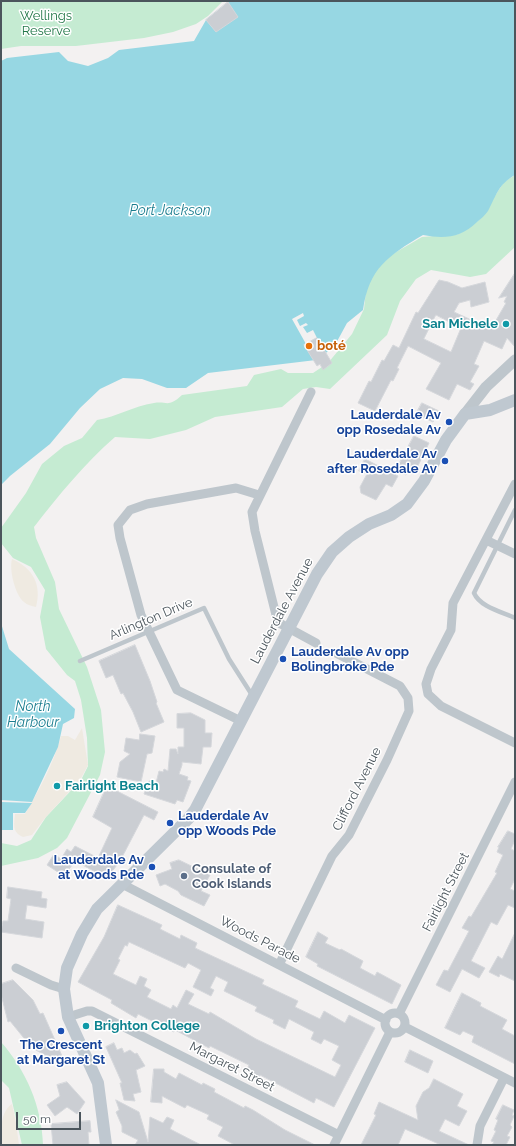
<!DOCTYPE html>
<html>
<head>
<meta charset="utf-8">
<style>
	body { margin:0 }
	#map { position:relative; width:516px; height:1146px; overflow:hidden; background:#f3f1f1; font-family:Raleway,sans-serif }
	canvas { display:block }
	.frame { position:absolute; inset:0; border:2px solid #4b555c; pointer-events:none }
	.scale { position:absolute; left:16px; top:1112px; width:65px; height:18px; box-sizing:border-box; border:2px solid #4b555c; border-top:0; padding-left:5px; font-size:12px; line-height:14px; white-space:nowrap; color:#4b555c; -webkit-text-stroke:3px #fff; paint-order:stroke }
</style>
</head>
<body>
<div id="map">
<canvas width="516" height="1146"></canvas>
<div class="frame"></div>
<div class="scale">50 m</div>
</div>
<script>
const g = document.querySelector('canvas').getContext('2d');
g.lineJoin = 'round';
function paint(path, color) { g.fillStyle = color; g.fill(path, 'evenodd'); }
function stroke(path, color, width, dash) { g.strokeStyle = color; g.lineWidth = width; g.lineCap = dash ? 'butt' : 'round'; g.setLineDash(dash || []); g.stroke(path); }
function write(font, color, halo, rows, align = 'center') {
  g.font = font + ' Raleway,sans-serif'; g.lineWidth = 3; g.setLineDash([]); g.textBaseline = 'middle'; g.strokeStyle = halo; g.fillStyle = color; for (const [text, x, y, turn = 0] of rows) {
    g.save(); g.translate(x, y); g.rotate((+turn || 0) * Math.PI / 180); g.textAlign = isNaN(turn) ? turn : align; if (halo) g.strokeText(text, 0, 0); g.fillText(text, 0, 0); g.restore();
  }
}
paint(new Path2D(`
	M1,1H223L208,16L196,24L173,32L144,38L76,46H21L1,49Z
	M515,175V247L486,274L470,277L431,270L416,279L400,301L387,335L330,389L316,387L303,389L282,407L215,417L186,430L150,439L115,437C84,464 59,495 34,527L36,538L55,582L59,609L87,667L101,710L105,752L100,775L67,838L57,848L38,858L1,866V843L17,846L31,840L46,817L81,780L88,766L87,738L81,700L75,681L67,675L46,649L40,617L45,590L31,567L13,558L1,543V528L26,493L42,464L64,446L82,438L97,420C117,417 133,406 154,403C168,401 168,408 182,395L247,386L254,375L281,369L288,373H313L328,363L352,334L364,309L366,290L371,275L391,255L422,237L459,234L479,220L504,182Z
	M1,1042C26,1070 42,1107 43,1145H22L9,1088L1,1080Z`), '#c5ebd2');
paint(new Path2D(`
	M12,559C33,568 42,585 36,607C32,606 27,605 24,602C15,595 9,569 12,559Z
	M82,728L88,765L80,780L45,818L32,835L23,837C12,832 14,825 15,814H25C39,790 54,763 61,736H68L75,740Z
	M12,1104L16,1123L19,1145H1C1,1130 0,1112 12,1104Z`), '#efeae1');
paint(new Path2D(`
	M230,1H515V175C498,185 497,194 488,211C485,215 481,219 477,222C461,238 444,239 423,235C388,256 369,268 363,310L347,323L334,347L316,360L208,373L186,388H167L142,379L123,378L100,389L80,408L50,444L10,476L1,485V61L7,58L59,52L68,61L88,66L108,58L119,50L194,41L206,20Z
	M1,623L9,649L75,709L74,718L63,724L58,747L32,802L1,800Z
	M1,802L32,803L25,813H13V830H1Z`), '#97d7e3');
paint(new Path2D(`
	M303,313L304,316L297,320L300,326L306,323L308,325L303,327L307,333L313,330L317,338L306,344L292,319Z`), '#f3f1f1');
const building = new Path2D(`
	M228,2L238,17L216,32L206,20Z
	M515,273V347L507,338L502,349L484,341L474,364L479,366L470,382L474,384L470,390L457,384L449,400L426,389L441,363L408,346L397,368L399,369L393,381L391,380L375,411L358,403L369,381L371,382L382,360L384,361L393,345L399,348L416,312L418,313L439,280L448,282L462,288L485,282L489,302L471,307L470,300L459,303L454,312L491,329L506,303L504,302L507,296L499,298ZM436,315L461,328L451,352L424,339Z
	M317,338L332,363L323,370L320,364L317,366L304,345Z
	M422,403L439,411L433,422L416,414Z
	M414,436L429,443L414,474L409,472L406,475L396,470Z
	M365,459L398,476L392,487L386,484L376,500L361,493L360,487L367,474L359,471Z
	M135,645L150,681L157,702L156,703L164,722L141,732L133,712L123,693L121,694L113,675L106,678L99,661Z
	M191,713L205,720V733H212L211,747H203L201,764L182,762V765L179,774L188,777L187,780L191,781L183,802L177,800L175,804L144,794L149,781L156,783L159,771L163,772L164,769L168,771L170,749H176L178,754V747H184V728H177V714Z
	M140,734L155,736L152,753L147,754L141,782L117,777L120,762L130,754L124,751L126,738L139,740Z
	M107,786L158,812L154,820L144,815L120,861L107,878L75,861L64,876L47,865L54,854L61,859L67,849L71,852L75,846L98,858L112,828L93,817Z
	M508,831L515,834V840L511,849L515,851V879L510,889L515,891V908L508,905L497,925L491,922L471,961L485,968L479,978L462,969L450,992L436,985L444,970L448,971L469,931L462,928L469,916L471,917L497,873L495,872L503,855L497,852L499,847H498Z
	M179,860L210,875L201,891L210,895L204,906L181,895L178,891L165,884L160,886L156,875L172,869L170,863Z
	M8,887L42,892L41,898L47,899L46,908L27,905L25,919L44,922L42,938L1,932L3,921H8L11,899L7,898Z
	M118,905L162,925L160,929L180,939L181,935L197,943L195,948L264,980L262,984L298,1001L295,1007L320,1019L324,1011L345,1023L349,1015L375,1028L334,1107L316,1098L314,1103L260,1075L259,1077L246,1071L249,1065L210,1046L209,1048L175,1030L174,1032L138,1014L136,1018L111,1003L112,1000L78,982L104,937ZM129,942L185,968L188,963L201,970L193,987L211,996L214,990L210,988L216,976L228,982L224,991L257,1007L255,1011L274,1020L273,1023L285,1029L289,1019L314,1032L311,1039L321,1044L324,1039L339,1046L332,1060L341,1065L335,1077L256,1039L210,1012L209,1014L188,1004L194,994L186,990L177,1008L173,1005L171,1009L147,997L151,990L144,986L147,979L140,976L136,985L113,974L120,960L118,959L125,945L127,946Z
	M318,932L328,938L325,943L340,950L341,949L363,961L360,968L375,976L377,972L401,985L392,1004L317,966L318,964L306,957Z
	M515,933V981L500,974L499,977L489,972L498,956L502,959Z
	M13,980L33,1000L40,1014L43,1013L62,1056L58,1062L32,1048L10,1021L8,1022L1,994V984Z
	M462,993L481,1003L480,1006L507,1020L502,1029L515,1036V1064L472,1042L474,1036L463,1031L460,1035L445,1028Z
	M114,1043L117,1050L122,1048L124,1053L130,1050L135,1054L137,1053L145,1066L136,1070L141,1092L133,1094L135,1101L124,1100L120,1083H122L106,1047Z
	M410,1050L433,1061L428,1073L405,1062Z
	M154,1069H164V1072L176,1079L179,1073L202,1085L203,1083L215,1089L214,1092L244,1108L245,1106L253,1110L285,1130L315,1145H235L218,1136L223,1127L207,1119L209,1115L187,1105L185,1108L162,1096V1103L151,1102Z
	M434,1079L463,1094L457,1106L467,1111L459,1126L445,1119L439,1131L469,1145H441L405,1129L398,1145H361L376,1115L374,1114L379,1102L418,1120L416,1106L423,1092L429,1088Z
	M67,1082L85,1102L77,1114L67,1107L55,1116L47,1105L60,1096L57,1085Z
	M116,1100L139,1112L148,1142L150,1117L163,1123L167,1117L174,1120L170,1129L201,1145H135L138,1140L122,1132V1126L116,1112L119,1110Z
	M503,1105L514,1110L512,1115L514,1116L510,1125L512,1127L507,1136L510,1137L506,1145H492L494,1142L491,1141L496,1131L494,1130L498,1120L496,1119Z
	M90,1121L91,1132H88L89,1145H53L51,1124Z`);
paint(building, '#cbced3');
stroke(building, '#d5d7db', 1);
stroke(new Path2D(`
	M515,510L474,593C480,607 502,612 515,618
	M80,661L204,608L229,659L252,695`), '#bec6cc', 4.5);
stroke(new Path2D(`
	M311,392L252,512L255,531L277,619L281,624L316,643
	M515,484L453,603L451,630L431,669L426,684L428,694L441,706L515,743
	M486,540L515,554
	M241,721L177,690L141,615L120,538L118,525L130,510L147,504L236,488L259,495
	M122,884L386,1020
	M279,965L332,856L349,835L387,760L409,711L408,698L400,686L336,653
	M16,968L51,985L64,989
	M385 1023a10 10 0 1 1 20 0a10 10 0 1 1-20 0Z
	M399,1014L515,782
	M68,1017L87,1011H92L339,1135
	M405,1027L515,1083
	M334,1145L390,1032
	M477,1145L480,1126L504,1078`), '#bec6cc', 9);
stroke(new Path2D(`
	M465,414L486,387L515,360`), '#bec6cc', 11);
stroke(new Path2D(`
	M106,1145L98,1083L68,1017L64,989L67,968L82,934L97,909L188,819L195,810L317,574L332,552L349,537L369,524L391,515L407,504L424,481L446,440L465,414L490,410L515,400`), '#bfc8d0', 12);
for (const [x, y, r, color] of [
	[506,324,4,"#0f9aa8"],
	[309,346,4,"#e8710a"],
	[449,422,4,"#1a4fb4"],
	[445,461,4,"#1a4fb4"],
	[283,659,4,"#1a4fb4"],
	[57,786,4,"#0f9aa8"],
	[170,823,4,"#1a4fb4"],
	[152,867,4,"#1a4fb4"],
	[184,876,4,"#5c6f8a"],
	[86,1026,4,"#0f9aa8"],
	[61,1031,4,"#1a4fb4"]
]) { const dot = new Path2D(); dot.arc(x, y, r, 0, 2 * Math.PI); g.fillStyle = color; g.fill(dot); stroke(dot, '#fff', 1.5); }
write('13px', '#227748', '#fff', [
	["Wellings",46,16],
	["Reserve",46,31]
]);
write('bold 13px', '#0d838f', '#fff', [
	["San Michele",498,324,"right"],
	["Fairlight Beach",65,786],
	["Brighton College",94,1026]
], 'left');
write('bold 13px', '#c56008', '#fff', [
	["boté",317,346]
], 'left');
write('bold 13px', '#164399', '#fff', [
	["Lauderdale Av",441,415],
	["opp Rosedale Av",441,430],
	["Lauderdale Av",437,454],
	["after Rosedale Av",437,469],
	["Lauderdale Av opp",291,652,"left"],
	["Bolingbroke Pde",291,667,"left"],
	["Lauderdale Av",178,816,"left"],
	["opp Woods Pde",178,831,"left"],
	["Lauderdale Av",144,860],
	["at Woods Pde",144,875],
	["The Crescent",61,1045,"center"],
	["at Margaret St",61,1060,"center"]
], 'right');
write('13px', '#4b555c', '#fff', [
	["Lauderdale Avenue",282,611,-62],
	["Arlington Drive",151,619,-23],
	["Clifford Avenue",357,789,-63],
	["Fairlight Street",446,892,-63],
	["Woods Parade",260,940,27],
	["Margaret Street",232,1067,27]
]);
write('bold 13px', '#4e5e75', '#fff', [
	["Consulate of",192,869],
	["Cook Islands",192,884]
], 'left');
write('italic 14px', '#1b7d8f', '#fff', [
	["Port Jackson",170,211],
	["North",33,707],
	["Harbour",33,723]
]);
</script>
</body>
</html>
